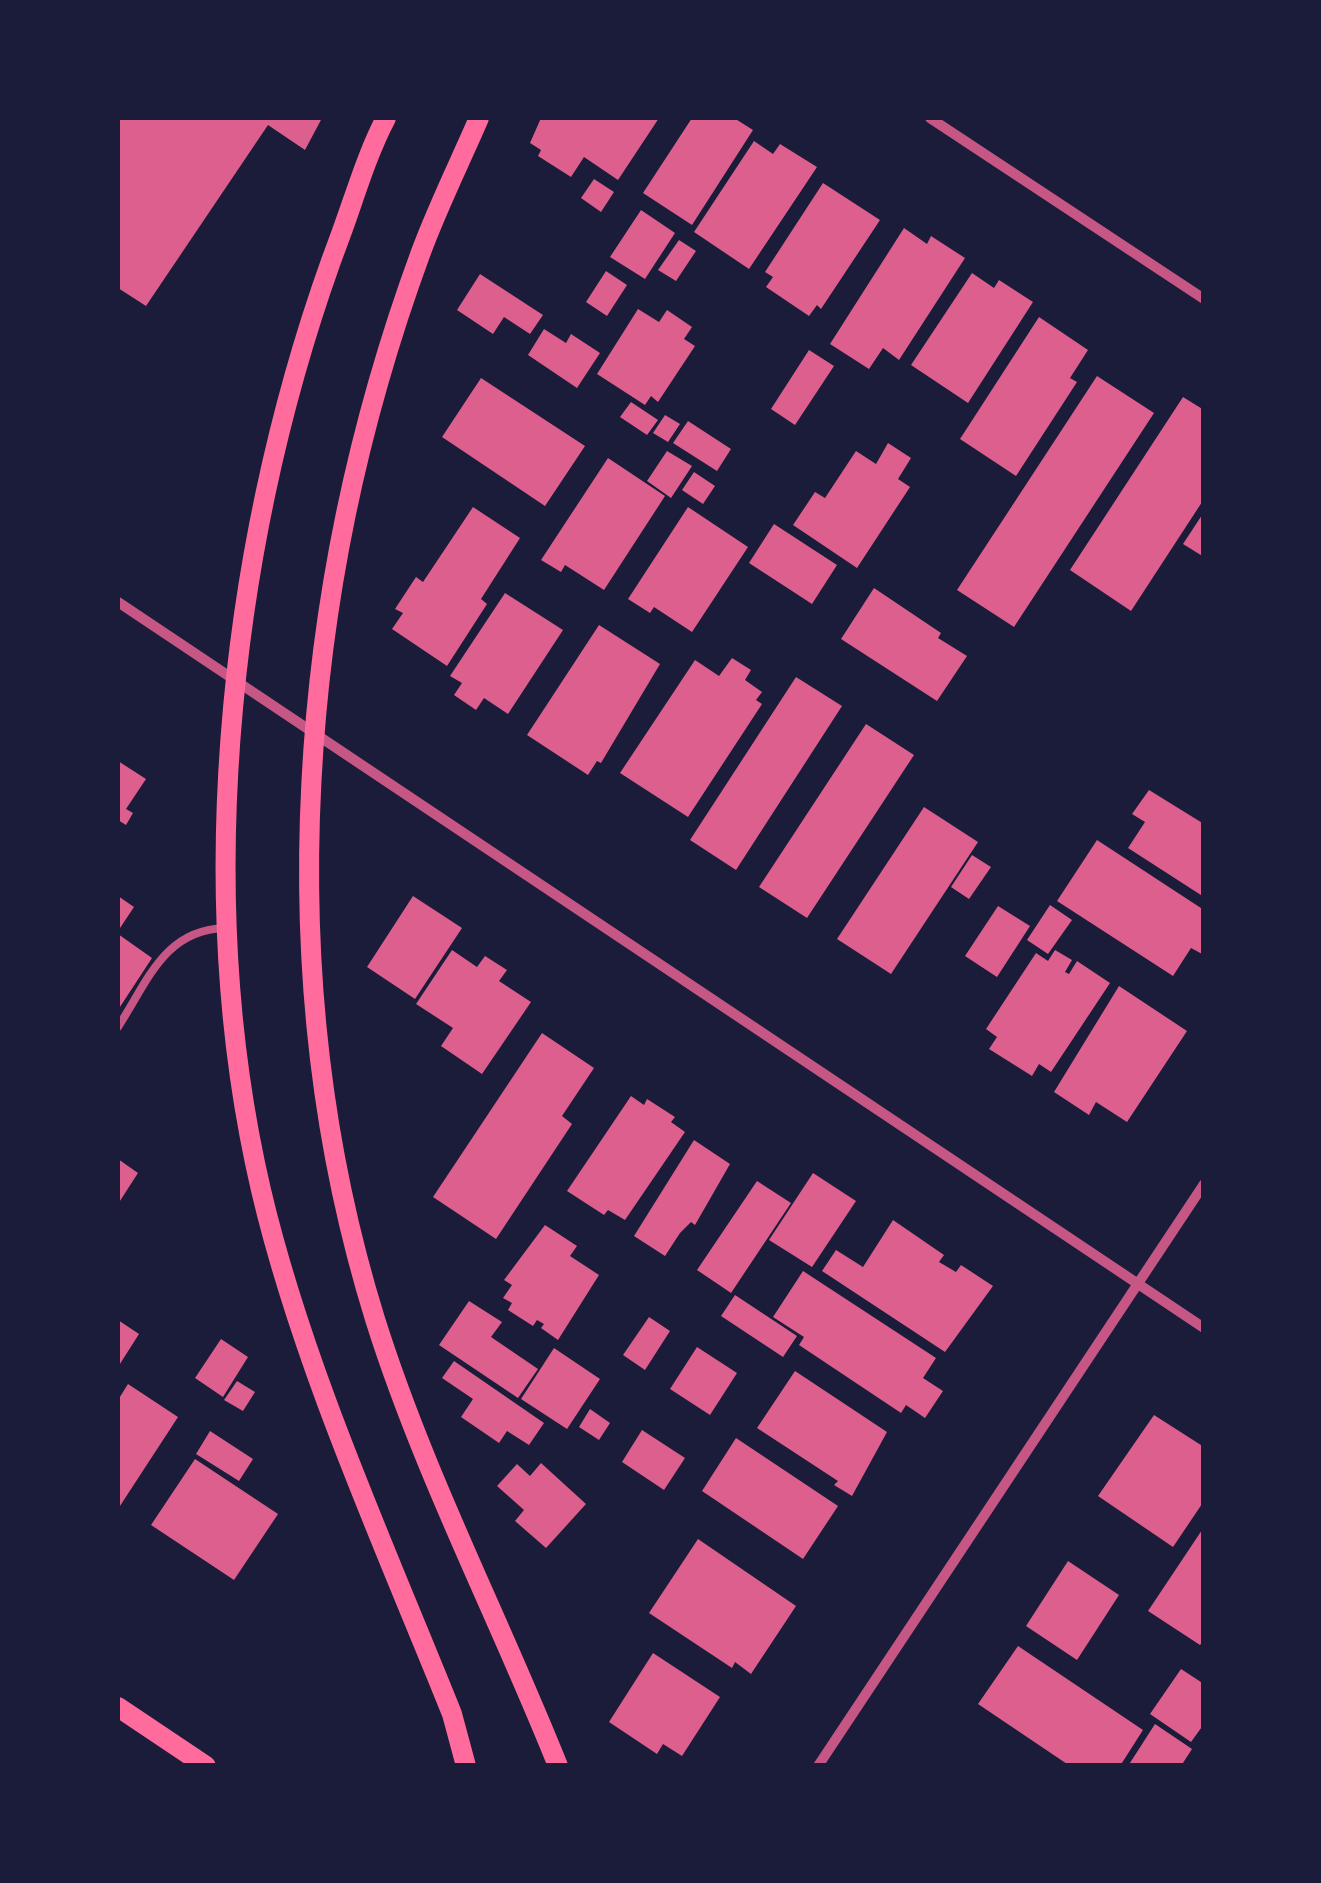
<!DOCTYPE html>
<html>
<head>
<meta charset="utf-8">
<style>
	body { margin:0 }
	#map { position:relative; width:1321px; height:1883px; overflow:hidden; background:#1b1b3a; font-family:"Open Sans",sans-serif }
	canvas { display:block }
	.frame { position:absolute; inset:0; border:120px solid #1b1b3a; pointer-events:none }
</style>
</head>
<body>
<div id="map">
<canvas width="1321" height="1883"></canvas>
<div class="frame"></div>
</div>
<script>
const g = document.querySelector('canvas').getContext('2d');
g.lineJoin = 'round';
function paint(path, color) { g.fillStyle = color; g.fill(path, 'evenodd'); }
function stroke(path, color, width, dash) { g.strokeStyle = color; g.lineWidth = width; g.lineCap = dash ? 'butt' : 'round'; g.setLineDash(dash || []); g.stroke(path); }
paint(new Path2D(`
	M118,118H322L305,150L268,125L146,306L118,288Z
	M541,118H659L618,180L584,157L571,177L538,156L541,150L530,143Z
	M692,118H734L753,130L692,225L643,193Z
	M754,141L773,154L780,144L817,167L749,269L694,232Z
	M594,179L614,192L601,212L581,198Z
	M823,183L880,220L821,309L817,305L809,316L766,287L773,277L765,272Z
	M641,210L675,233L645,279L610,257Z
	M904,228L927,244L931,236L965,258L899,360L883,348L869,369L830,344Z
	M679,240L696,251L676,281L658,270Z
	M606,271L627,285L607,316L586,302Z
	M972,273L994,288L999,280L1033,302L968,403L911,365Z
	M480,274L543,315L530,334L504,317L493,334L457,310Z
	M638,309L659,322L667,310L692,327L684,339L695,346L658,402L651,396L645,405L597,374Z
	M1039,317L1088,350L1070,378L1077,382L1016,476L960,439Z
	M544,329L566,343L571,334L600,353L577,388L528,355Z
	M809,350L834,366L795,425L771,409Z
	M1097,376L1154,413L1014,627L957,590Z
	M481,378L585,446L545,506L442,437Z
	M1183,397L1204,410V499L1131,611L1070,570Z
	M631,402L658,420L647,435L620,417Z
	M665,415L680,424L668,442L653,433Z
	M688,421L731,449L717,471L673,443Z
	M888,443L911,458L898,479L910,487L857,568L793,525L815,492L825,498L856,451L876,464Z
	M667,451L692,466L671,498L647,481Z
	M608,458L665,496L604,590L565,565L561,572L541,560Z
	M694,472L715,486L703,504L682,490Z
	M473,507L520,538L481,599L487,604L447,666L392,629L403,613L395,609L416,577L423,582Z
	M688,507L748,547L692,632L654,607L650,613L628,599Z
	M1204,512V557L1183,544Z
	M774,524L837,565L812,604L749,563Z
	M874,588L941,633L938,638L967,656L937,701L841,639Z
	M505,593L563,630L508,714L484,698L476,710L454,695L462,683L450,676Z
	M599,625L660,664L601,763L597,761L588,775L527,735Z
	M732,658L751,670L745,680L762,692L756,700L762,704L688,817L620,773L695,660L719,676Z
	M796,677L842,706L736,870L690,840Z
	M866,724L914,755L807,918L759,887Z
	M118,761L146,779L126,809L133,813L126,825L118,820Z
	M1149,790L1204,824V897L1128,848L1145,822L1132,814Z
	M924,807L978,842L891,974L837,939Z
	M1097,840L1204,910V955L1191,948L1173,976L1057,901Z
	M972,855L991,867L969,899L951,887Z
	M118,896L134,907L118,931Z
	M413,896L462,928L415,999L367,967Z
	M1050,905L1072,920L1048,954L1027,940Z
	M998,906L1030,926L997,977L965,956Z
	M118,934L152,958L118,1010Z
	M452,950L477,967L485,956L507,970L499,981L531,1002L482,1074L441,1046L453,1028L416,1004Z
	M1055,950L1072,960L1065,972L1069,974L1077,961L1110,983L1051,1072L1039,1064L1032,1076L989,1049L997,1037L986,1029L1036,953L1048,961Z
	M1119,986L1187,1031L1127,1122L1096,1102L1089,1115L1054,1092Z
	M542,1033L594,1068L562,1116L572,1124L496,1239L433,1197Z
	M631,1096L644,1105L647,1099L675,1117L671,1122L685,1132L625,1220L608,1210L604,1215L567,1191Z
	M694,1140L730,1164L695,1225L691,1222L680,1233L665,1256L634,1236Z
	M118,1159L138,1173L118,1204Z
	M813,1173L856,1201L812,1267L769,1240Z
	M757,1181L791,1203L731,1293L697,1270Z
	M893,1220L944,1255L939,1262L956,1272L961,1265L993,1286L945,1352L822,1271L836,1250L863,1267Z
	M545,1225L577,1246L570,1256L599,1275L558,1340L541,1328L544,1324L537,1320L533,1326L508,1310L512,1303L503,1298L512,1285L504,1280Z
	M803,1271L936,1358L923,1378L943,1391L925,1418L906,1405L901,1413L799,1345L804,1337L773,1317Z
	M735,1295L797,1336L783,1357L721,1316Z
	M469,1301L502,1322L491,1337L538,1369L518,1398L439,1345Z
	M649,1317L670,1331L645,1370L623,1355Z
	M118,1320L139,1334L118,1367Z
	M221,1339L248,1357L223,1397L195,1378Z
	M697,1347L737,1373L710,1415L670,1389Z
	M554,1348L600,1379L567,1429L521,1399Z
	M454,1361L544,1423L529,1445L507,1431L499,1443L461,1417L473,1399L442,1378Z
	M795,1371L887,1432L852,1496L834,1485L838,1481L757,1428Z
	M237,1381L255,1392L243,1411L224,1400Z
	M128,1384L178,1417L118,1509V1400Z
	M590,1409L610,1423L599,1440L579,1427Z
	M1154,1415L1204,1447V1501L1173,1547L1098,1496Z
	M642,1430L685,1458L664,1490L622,1462Z
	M210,1431L253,1459L239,1481L196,1454Z
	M736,1438L838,1506L803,1559L702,1491Z
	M195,1459L278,1514L234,1580L151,1525Z
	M541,1463L586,1504L546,1548L515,1521L524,1510L497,1486L517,1464L530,1476Z
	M1204,1527V1640L1200,1645L1148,1611Z
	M698,1539L796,1606L751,1674L735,1662L732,1668L649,1613Z
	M1068,1561L1119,1595L1077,1660L1026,1626Z
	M1018,1646L1143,1730L1120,1766H1070L978,1704Z
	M653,1653L720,1697L682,1756L663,1744L657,1754L609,1722Z
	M1181,1669L1204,1684V1724L1191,1742L1150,1714Z
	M1155,1724L1192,1749L1181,1766H1128Z`), '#dd5f8e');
stroke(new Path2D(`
	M118,1027C148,981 164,930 225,928`), '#c65784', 8);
stroke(new Path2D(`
	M930,118L1204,299
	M118,602L1204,1328
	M818,1766L1204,1184`), '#c65784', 10);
stroke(new Path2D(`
	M386,118C367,154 355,196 341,234C231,525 190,885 261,1190C302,1365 385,1547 452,1714L466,1766
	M479,118C460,162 438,206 421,252C297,589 268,974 375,1319C423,1472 498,1616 558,1766
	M118,1707L206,1766`), '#ff6b9d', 20);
</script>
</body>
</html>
